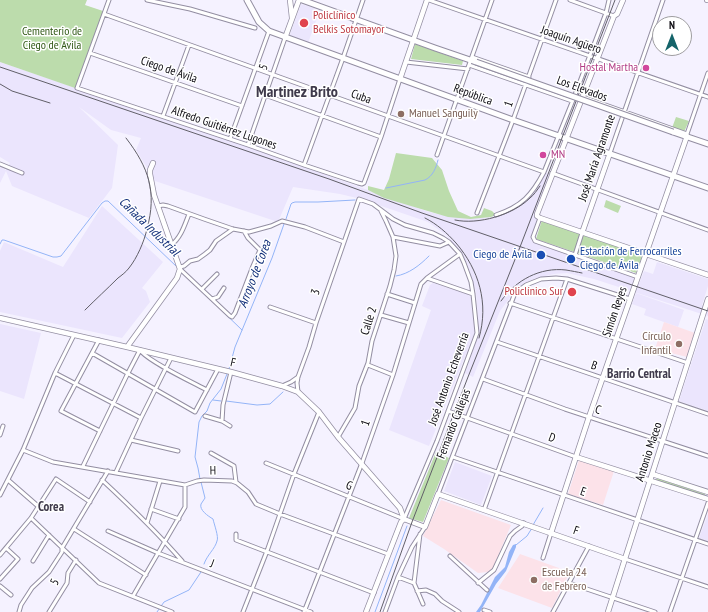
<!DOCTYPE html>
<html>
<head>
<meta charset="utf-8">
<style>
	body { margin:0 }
	#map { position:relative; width:708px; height:612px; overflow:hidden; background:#f5f2ff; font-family:"PT Sans Narrow",sans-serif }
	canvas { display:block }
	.north { position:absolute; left:652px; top:16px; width:40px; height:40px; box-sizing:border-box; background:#fff; border:1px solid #9e9da0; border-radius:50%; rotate:0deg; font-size:11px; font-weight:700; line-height:16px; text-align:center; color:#0d0b12 }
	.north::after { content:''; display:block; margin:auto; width:14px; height:18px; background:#15646a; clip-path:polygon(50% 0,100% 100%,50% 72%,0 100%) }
</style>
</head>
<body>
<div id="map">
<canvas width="708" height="612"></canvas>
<div class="north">N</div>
</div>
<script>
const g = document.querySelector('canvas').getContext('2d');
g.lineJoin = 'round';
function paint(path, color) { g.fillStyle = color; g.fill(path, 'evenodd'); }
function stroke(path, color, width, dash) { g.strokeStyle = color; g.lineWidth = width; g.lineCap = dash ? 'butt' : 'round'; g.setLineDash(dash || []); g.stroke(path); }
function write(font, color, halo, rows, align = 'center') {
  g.font = font + ' "PT Sans Narrow",sans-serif'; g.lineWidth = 3; g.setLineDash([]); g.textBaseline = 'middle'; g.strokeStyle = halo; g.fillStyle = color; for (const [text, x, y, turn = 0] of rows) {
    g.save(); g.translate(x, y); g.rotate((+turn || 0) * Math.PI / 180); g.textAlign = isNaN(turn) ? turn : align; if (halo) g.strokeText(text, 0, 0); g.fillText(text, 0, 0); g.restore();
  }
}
paint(new Path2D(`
	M0,62L251,148L426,211L437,214L470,219L491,217L510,210L529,198L540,183L546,173L550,174L536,213L538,218L531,239L532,242L635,277L633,282L639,284L644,271L653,274L657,262L708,279V286L702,305L708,308V316L594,279L567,273L554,274L536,278L524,283L515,291L500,311L473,377L465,373L479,333L476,292L470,272L463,254L446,235L428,222L361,199L340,194L293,187L278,222L155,181L136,150L141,138L111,130L79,107L118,145L112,188L89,218L12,186L6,171L0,183V167L6,170L10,163L0,157Z
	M102,206L163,262L142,288L146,291L150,302L122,338L0,312V251L4,242L63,267Z
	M433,283L468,294L471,297L475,332L429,446L389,430L431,310L422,306L430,285Z
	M636,293L684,310L678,327L644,315L646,309L632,304Z
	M706,319L708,320V411L679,401Z
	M0,324L41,333L24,399L0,391Z
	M455,462L492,476L481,505L444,491Z
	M708,514V541L699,538Z`), '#ebe5fd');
paint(new Path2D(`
	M664,322L695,333L687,357L655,349Z
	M579,460L614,471L603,505L568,494Z
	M441,500L511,525L493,568L488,572L478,573L444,549L423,536Z
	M520,554L570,572L552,608L498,588Z`), '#fce2e9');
paint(new Path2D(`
	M301,4L320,10L308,43L289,37Z`), '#ebe6fd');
paint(new Path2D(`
	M0,0H87L85,5L103,11L75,88L0,62Z
	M415,44L463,61L462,65L411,59Z
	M676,117L689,121L684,132L672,128Z
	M396,153L432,158L442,170L449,191L458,211L471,217L481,215L484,208L492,211L496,215L491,217L470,219L448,217L384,198L368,190V186L384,190L389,179Z
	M606,200L621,206L618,213L604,207Z
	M542,220L643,254L636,273L536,239Z
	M436,452L449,458L423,522L409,518Z
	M657,478L705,494V496L656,480Z`), '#bcdcac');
paint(new Path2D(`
	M516,544V547L506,571L496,584L480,612H476L481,605L495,577L505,567L509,552L513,545Z`), '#93b4f7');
stroke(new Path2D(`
	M386,188L425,180C433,176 436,168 438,160
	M286,219L291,204L292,203L295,202H318L355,200
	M0,244L2,240H4L53,257H57L61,256L102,203L105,201H108L177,267
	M396,276C409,274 420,265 429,256
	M215,304L242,330
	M229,369L235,347L272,258L284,224
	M213,400L221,401
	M226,401L257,405L270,404L283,392
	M200,479L198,468L195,457L199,422L202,416L207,411L210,403L221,389L227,374
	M201,482L205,498C204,500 202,502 201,504C199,510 208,516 213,519C214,524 219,537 217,541C215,549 207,555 204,564
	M533,525L543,508
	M516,545L527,536L532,528
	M157,612L164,602L189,590L201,572
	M375,612L407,526`), '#93b4f7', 1);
const street = new Path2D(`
	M109,0L77,88L248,145L304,165L358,183L362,184L364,183L381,137L400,79
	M147,0L190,9L255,28
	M429,0L708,97
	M570,0L614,16
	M104,14L544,172
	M90,53L242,106
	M472,57L529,77
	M406,62L468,69
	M469,65L572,101
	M265,95L381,137
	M583,97L687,134
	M163,116L189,45
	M687,134L708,73
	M230,139L269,31
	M248,145L285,38
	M610,153L663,0
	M437,155L492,0
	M0,164L22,173
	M304,165L343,58L363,0
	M552,173L708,230
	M158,206L163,205L168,206L204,219L233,229L249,232L271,226L282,221L305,227L344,242
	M477,213L513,120L556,0
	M496,215C522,206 532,195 544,172L573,100L606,13L609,0
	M540,218L533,237L535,241L638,277
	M393,237L440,246L449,242
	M171,245C181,238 185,224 189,214
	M575,255L582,233
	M180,267L184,266L190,261L198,259L205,254L210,250L216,241L233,229
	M180,269L230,316L232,317L235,313L253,266L260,250L248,238L244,231
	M427,278L473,294
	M202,289L217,274
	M387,294L415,303
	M212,299L218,297L224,288
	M510,303L688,363
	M270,307L316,323
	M381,315L409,323
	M99,340L61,411L100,431
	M497,342L708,414
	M92,353L195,412L218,369
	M368,365L393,375
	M55,373L141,418
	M483,379L565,409L708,456
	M282,386L291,382L298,377
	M448,411L576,457
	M205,416L222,421L230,426
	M222,421L223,405L231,372
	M0,435L3,426
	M338,437L355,408L359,386L368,363L372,341L390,286L394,270L396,256L393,237L386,221L381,211
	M131,440L178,451
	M23,450L53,462L185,485L197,481L204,480L232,481L237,483L248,492L256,504L280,514L388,554
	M211,453L234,466L236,482
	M453,457L708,544
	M266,463L404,519L437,441L477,333L473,294L471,282L464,263L460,254L449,242L443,238L433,233L405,225L393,219L373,204L359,199L316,323L309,347L298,377L297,383L298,392
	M83,466L128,373L140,350C147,361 194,383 207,390
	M116,472L141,418L171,358
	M8,480L39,507
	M102,480C130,506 157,532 182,561
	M438,494L515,293L526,285L541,279L556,278L567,279L630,299
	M0,495L23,450L55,373L74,335
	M151,509L179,519
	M484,510L567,279
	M31,518L99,583L172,612
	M147,523L160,481
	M74,529L146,575
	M108,531L158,553L311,612
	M236,534V540L374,593
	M420,534L414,583L423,604
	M0,555L31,518L56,479L90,502
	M450,556L487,590
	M543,558L551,533
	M625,559L708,587
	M33,561L49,535
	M398,577L414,583
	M0,579L18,559L6,548
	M478,583L494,570L510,536L515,531L522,526L524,523
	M569,583L655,612
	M0,586L11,595
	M417,591L426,590L435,594L442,601L459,612
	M133,596L185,507V485
	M484,610L490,612
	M19,612L21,605L32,588L49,572L62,552V548L108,471
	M49,612L67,583L68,573L76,560
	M243,612L267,551L294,474L319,412
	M304,612L362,463L393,375L421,284L427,278L460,254
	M385,612L398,577L412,547L425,527
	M553,612L589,546
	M670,612L708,503`);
const secondary = new Path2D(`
	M290,0L292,18
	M623,0L617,14L614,16L537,214V216L540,218L708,275
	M707,0H708
	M285,38L299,0
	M400,79L427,0
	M582,233L610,153
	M0,318L127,347L231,372L282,386L298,392L319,412L338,437L400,508L404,519
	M127,347L177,278L180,269L154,195L150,174V170L153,163
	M576,457L708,499
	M652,474L708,492
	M404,519L425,527L438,494L625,559
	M551,533L589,417L687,136
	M366,612L401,522L404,519
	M608,612L708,299`);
const primary = new Path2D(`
	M247,0L259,22L269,31L513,120L708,188
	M302,0L435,48L476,62
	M673,132L708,144`);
stroke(street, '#938ea2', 5);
stroke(secondary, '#938ea2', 6);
stroke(primary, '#938ea2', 7);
stroke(street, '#fff', 3);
stroke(secondary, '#fff', 4.5);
stroke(primary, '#fff', 5);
stroke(new Path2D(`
	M0,67L329,179L422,213L708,311
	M0,84L12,91L50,103
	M425,218C437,224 447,233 456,243C479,270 489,303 479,338
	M455,220C478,225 513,215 530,198C534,195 537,190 540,186
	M501,301C516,280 540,267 566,270C572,271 577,272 582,273
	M85,310C96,299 107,289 118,278C122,275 126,272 129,268C137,258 144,242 147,229C157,192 149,168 126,138
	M380,612L412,522L468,377L520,247L615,0`), '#615f68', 1);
const primaryBridge = new Path2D(`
	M476,62L673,132`);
stroke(primaryBridge, '#938ea2', 7, []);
stroke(primaryBridge, '#fff', 5);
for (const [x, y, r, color] of [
	[304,23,5,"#e0444e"],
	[646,68,4,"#d1479c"],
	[401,114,4,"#8d6e63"],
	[543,155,4,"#d1479c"],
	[541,255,5,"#1a4fb4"],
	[571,259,5,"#1a4fb4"],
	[572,292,5,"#e0444e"],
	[679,344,4,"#8d6e63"],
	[534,580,4,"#8d6e63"]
]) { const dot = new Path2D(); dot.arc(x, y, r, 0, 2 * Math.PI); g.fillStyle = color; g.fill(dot); stroke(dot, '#fff', 1.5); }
write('12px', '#be3a42', '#fff', [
	["Policlínico",313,16],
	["Belkis Sotomayor",313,30],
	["Policlínico Sur",563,292,"right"]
], 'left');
write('12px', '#315916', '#fff', [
	["Cementerio de",52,32],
	["Ciego de Ávila",52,46]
]);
write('12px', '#0d0b12', '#fff', [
	["Joaquín Agüero",571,40,19],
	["5",264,67,-71],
	["Ciego de Ávila",169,70,19],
	["Los Elevados",582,89,20],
	["República",473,95,20],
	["Cuba",361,97,20],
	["1",509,104,-70],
	["Alfredo Guitiérrez Lugones",224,128,19],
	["José María Agramonte",597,158,-71],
	["3",316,292,-71],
	["Simón Reyes",615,312,-71],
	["Calle 2",369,321,-73],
	["F",233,363,13],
	["B",594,366,19],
	["José Antonio Echeverría",449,379,-70],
	["C",598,410,18],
	["1",366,423,-71],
	["Fernando Callejas",454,424,-69],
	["D",552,438,20],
	["Antonio Maceo",649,452,-72],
	["H",213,471,-1],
	["G",349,486,22],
	["E",583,492,19],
	["F",576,531,19],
	["J",212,564,21],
	["5",55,582,-64]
]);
write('12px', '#b23c85', '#fff', [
	["Hostal Martha",638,68],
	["MN",551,155,"left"]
], 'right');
write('12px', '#785e54', '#fff', [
	["Manuel Sanguily",409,114],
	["Círculo",671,337,"right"],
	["Infantil",671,351,"right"],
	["Escuela 24",542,573],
	["de Febrero",542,587]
], 'left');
write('12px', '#164399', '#fff', [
	["Estación de Ferrocarriles",580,252],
	["Ciego de Ávila",580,266],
	["Ciego de Ávila",532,255,"right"]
], 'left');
write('italic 13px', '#112e79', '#fff', [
	["Cañada Industrial",149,227,44],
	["Arroyo de Corea",255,274,-69]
]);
write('bold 13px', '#3f3a4b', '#fff', [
	["Barrio Central",639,374],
	["Corea",51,507]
]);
write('bold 16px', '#3f3a4b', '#fff', [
	["Martinez Brito",297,92]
]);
</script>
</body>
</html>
